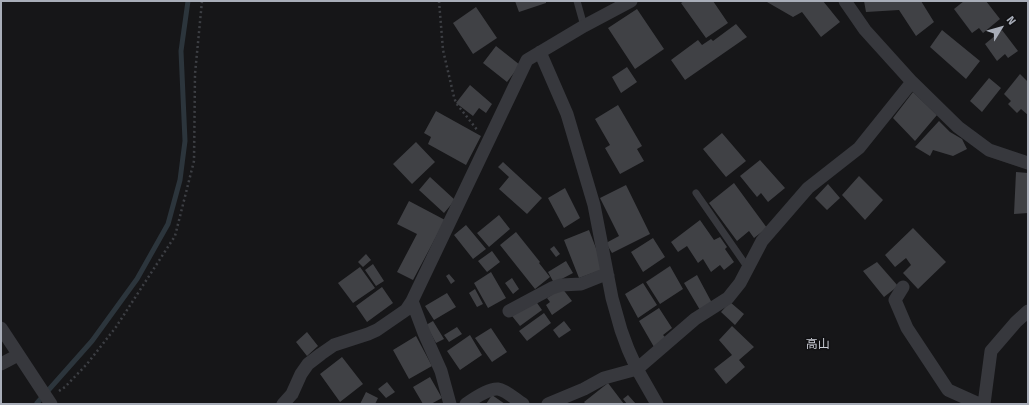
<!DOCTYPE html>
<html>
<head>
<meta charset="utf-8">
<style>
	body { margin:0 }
	#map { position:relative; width:1029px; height:405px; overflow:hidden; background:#161618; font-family:"Fira Sans",sans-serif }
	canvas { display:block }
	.frame { position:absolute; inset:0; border:2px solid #a8adb8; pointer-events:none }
	.north { position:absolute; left:981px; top:8px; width:40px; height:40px; -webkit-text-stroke:3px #111113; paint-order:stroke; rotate:53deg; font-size:11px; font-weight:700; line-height:16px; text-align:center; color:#a8adb8 }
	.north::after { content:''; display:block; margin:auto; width:14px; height:18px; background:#a8adb8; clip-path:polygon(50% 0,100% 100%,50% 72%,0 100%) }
</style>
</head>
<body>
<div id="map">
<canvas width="1029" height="405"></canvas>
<div class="frame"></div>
<div class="north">N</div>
</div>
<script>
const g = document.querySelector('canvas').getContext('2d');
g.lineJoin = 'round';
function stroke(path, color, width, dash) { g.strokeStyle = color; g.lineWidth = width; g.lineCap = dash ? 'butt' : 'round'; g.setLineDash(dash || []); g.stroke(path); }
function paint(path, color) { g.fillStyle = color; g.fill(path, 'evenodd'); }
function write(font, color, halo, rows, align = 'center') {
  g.font = font + ' "Fira Sans","Noto Sans JP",sans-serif'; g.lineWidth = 3; g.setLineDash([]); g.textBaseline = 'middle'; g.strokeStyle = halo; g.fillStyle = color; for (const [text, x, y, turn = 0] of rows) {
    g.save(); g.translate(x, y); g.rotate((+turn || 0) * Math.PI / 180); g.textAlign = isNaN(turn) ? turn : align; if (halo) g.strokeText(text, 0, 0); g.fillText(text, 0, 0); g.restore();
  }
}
stroke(new Path2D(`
	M38,404L37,403L92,341L137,279L168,224L180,180L185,141L181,51L188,1`), '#2c353c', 5);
paint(new Path2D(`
	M515,1H546V3L519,12Z
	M684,1H713L728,23L706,38L681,3Z
	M768,1H823L840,22L821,37L802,12L793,17L767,2Z
	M864,1H921L934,22L916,36L899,10L866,12Z
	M964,1H986L1000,19L983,33L979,28L972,33L954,9Z
	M476,7L497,38L473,54L453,23Z
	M637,9L664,49L635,69L608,28Z
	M736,24L747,37L685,80L671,60L698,40L702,45L711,39L713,41Z
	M942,30L980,61L966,79L930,47Z
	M1002,30L1018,51L1008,58L1005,54L997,61L985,44Z
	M496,46L520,65L507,82L483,63Z
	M627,67L637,82L621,93L612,77Z
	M1020,74L1028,82V115L1021,109L1017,113L1008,104L1011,101L1004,94Z
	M989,78L1001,88L982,112L970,101Z
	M470,85L492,104L486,113L479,108L473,116L456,103Z
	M913,92L937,115L915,141L893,118Z
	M618,105L642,146L637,149L644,161L620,174L605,148L610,145L595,119Z
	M436,111L481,136L466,165L428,144L431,137L424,133Z
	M939,121L950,132L962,139L967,149L953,156L933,150L930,156L915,147Z
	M722,133L746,161L726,177L703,149Z
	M416,142L435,162L412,184L393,164Z
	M760,160L785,188L768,202L761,193L757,197L740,176Z
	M503,162L542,198L527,214L499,189L509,177L498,167Z
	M1016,172L1028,173V213L1014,214Z
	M859,176L883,200L865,220L842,195Z
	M430,177L455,200L444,213L419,190Z
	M734,183L767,228L754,238L749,231L737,241L709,203Z
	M828,184L840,198L827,210L815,198Z
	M626,185L650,234L612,253L606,243L619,236L600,198Z
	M565,188L580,218L564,228L548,198Z
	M409,201L445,220L413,280L397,272L417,234L397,224Z
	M499,215L510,229L489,247L477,233Z
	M700,220L714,240L720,237L727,247L725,249L734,262L724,270L720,265L711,272L703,259L698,263L687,246L678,252L671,242Z
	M466,225L486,249L473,259L454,235Z
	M913,228L946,262L918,289L903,273L911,265L906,258L895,267L885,255Z
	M589,230L604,269L579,278L564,240Z
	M516,232L540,262L539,263L550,277L535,289L500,245Z
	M653,238L665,257L643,272L631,252Z
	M554,246L560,254L556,257L550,249Z
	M492,251L500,262L487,272L478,261Z
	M366,254L371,260L363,267L358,262Z
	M566,261L573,273L554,283L548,272Z
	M877,262L898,286L884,297L863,271Z
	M373,264L384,281L376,286L365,270Z
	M670,266L683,289L660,304L646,282Z
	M360,267L375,288L353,303L338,283Z
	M491,272L506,298L488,308L474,283Z
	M449,274L455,281L451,284L446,276Z
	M697,275L712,303L700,310L684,283Z
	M512,278L519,289L513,294L505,283Z
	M643,283L657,305L638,318L625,294Z
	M382,287L393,303L367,322L356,306Z
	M562,288L572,301L552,315L546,305L550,302L547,298Z
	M475,289L483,304L477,307L469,293Z
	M447,293L456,307L434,320L425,306Z
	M535,300L542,310L520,326L512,316Z
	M730,302L744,314L735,325L721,312Z
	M659,308L672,328L663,335L666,338L654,347L639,321Z
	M544,313L551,323L527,341L519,331Z
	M433,321L444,339L436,343L426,325Z
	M564,321L571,330L559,338L553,330Z
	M732,326L754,347L739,360L745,367L726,384L714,369L732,355L719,340Z
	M457,327L462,334L449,342L444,335Z
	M491,328L507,352L492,362L475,338Z
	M307,332L318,346L307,356L296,342Z
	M470,335L482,355L460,370L447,351Z
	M416,336L432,366L409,379L393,350Z
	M342,357L363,384L340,402L320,374Z
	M430,377L442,398L431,404H423L413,387Z
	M387,382L395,392L386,398L378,389Z
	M608,383L624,404H586L584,402Z
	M366,392L378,398L375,404H360Z
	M492,395L505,404H486Z
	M628,395L636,404H627L623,399Z`), '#404145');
stroke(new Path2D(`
	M439,1L443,50L454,97L456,103L478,131
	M59,391L65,387L87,364L116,327L175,236L194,161L195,74L202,1`), '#3d3f44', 2.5, [2, 3]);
stroke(new Path2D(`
	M577,1L584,26
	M696,193L748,268`), '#37383d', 7);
stroke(new Path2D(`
	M845,1L865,30L912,82L958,127L989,150L1028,163
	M540,52L567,114L594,205L612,298L621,330L628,349L637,369L657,404
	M903,287L895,300L907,328L948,390L979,404
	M412,301L424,333L441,371L450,404
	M509,311L552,288L561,285L581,284L601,276H608
	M1,328L51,404
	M1,364L18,355
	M283,404L292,394L301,374L308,364L321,354L334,345L368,334L377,330L406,310L412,301L527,60L584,26L631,1
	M466,404C473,399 489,388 498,389C506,390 516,400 523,404
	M548,404L584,389L604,378L637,369L695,319L728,298L740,283L762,241L808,188L859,148L912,82
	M984,404L991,351L1016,322L1028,311`), '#37383d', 13);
write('12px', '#c9ccd4', '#111113', [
	["高山",818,345]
]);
</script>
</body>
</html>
